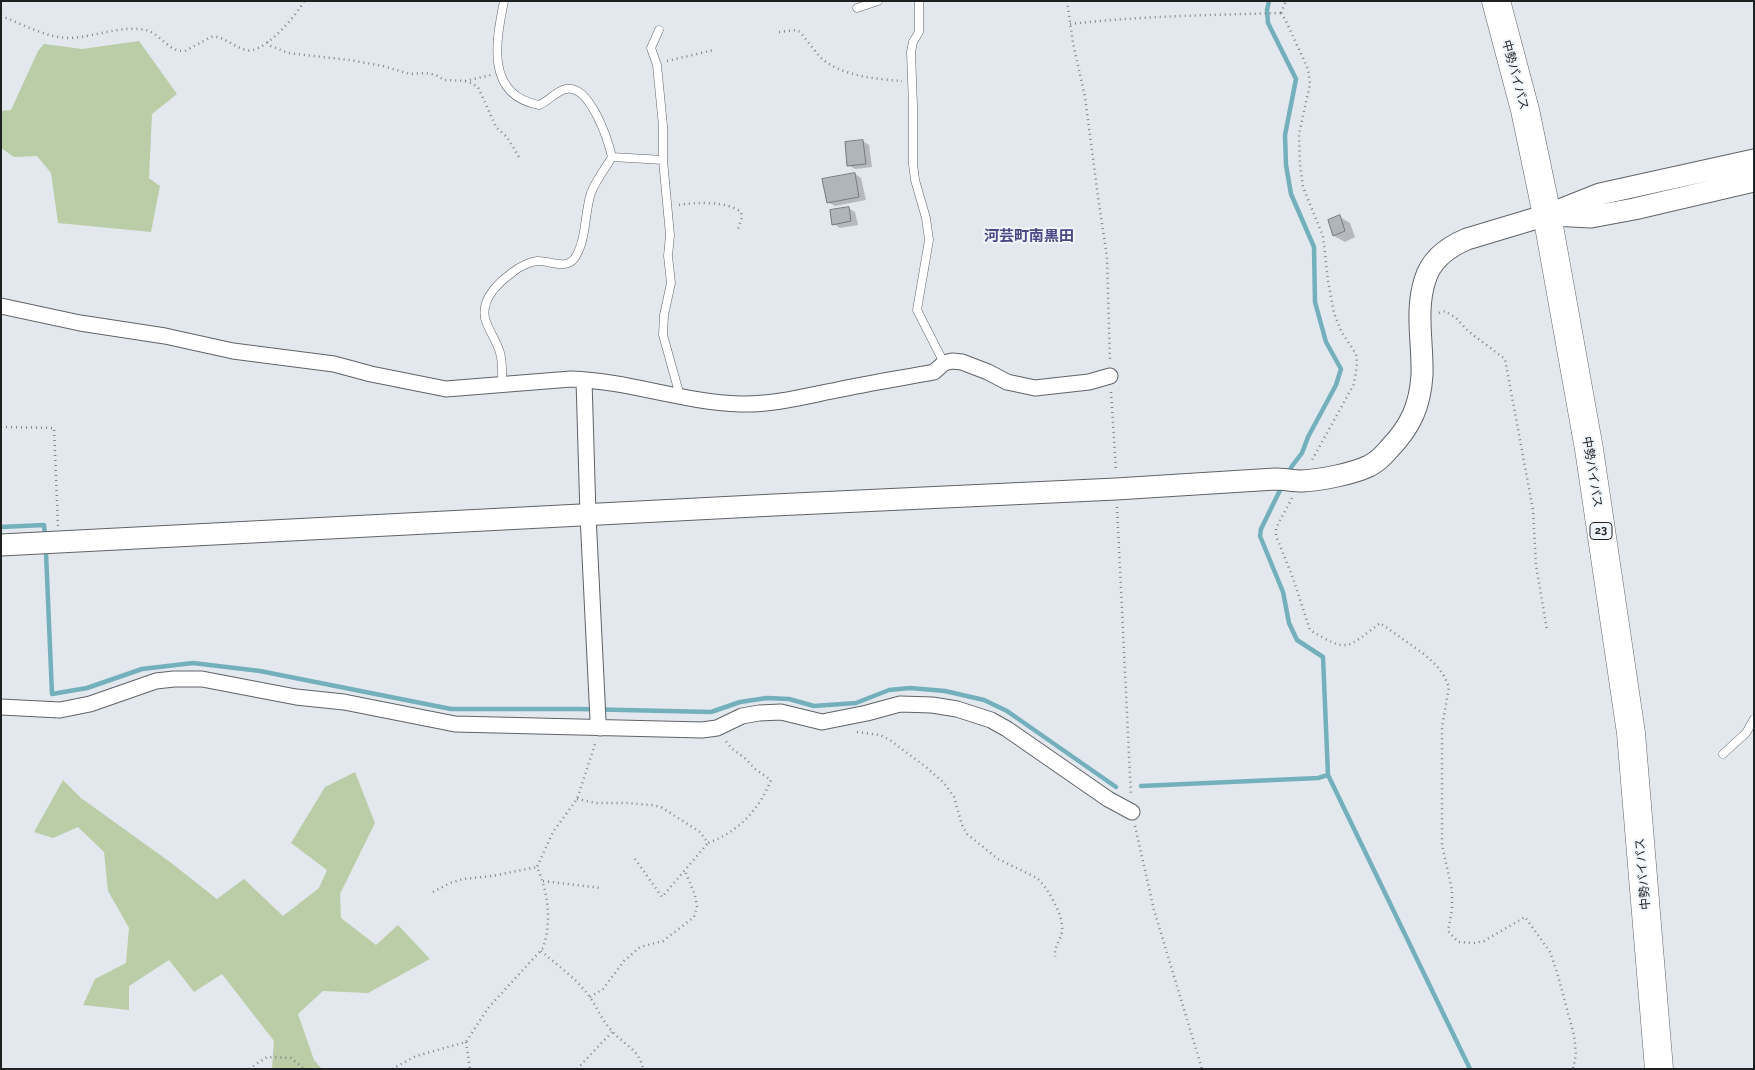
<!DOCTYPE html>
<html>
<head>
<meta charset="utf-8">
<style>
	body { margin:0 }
	#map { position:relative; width:1755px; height:1070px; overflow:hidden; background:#e3e8ee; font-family:Raleway,sans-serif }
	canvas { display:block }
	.frame { position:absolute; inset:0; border:2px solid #1e2022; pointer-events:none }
</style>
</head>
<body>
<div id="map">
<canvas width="1755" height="1070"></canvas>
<div class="frame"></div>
</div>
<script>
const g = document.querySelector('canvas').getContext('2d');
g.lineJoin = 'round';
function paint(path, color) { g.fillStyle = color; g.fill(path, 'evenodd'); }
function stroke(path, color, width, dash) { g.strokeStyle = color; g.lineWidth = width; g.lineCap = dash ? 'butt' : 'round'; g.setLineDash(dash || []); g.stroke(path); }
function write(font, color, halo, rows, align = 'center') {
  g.font = font + ' Raleway,"Noto Sans JP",sans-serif'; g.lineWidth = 4; g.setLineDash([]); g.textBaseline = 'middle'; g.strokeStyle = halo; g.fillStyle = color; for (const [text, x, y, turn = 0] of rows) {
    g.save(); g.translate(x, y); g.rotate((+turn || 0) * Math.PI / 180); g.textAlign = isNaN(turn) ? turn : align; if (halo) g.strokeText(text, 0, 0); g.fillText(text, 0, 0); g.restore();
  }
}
paint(new Path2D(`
	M139,41L177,94L152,114L149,178L160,186L151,232L58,223L51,173L37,156L14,157L1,148V111L11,110L38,51L44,44L82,49Z
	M355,772L375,823L340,894L341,918L376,945L398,925L430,959L368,993L323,991L298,1014L314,1060L322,1069H272L274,1041L222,974L194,992L169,960L129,986V1010L83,1005L95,979L126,963L129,928L108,891L104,852L78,827L53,838L34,832L63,780L81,798L170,862L217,899L244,879L283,916L319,888L327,870L291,843L325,787Z`), '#bacda6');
paint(new Path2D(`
	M863,141L869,145L872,167L855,169L848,165Z
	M855,174L861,178L866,200L835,206L828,202Z
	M848,208L855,212L858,225L840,228L834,224Z
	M1340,217L1350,223L1355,237L1345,242L1334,236L1330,221Z`), '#0003');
stroke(new Path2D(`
	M1269,1L1267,10L1268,23L1296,79L1285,135L1286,165L1291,194L1314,247L1315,302L1326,342L1341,369L1336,385L1308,437L1302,453L1292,466L1287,475
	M1282,486L1261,529L1260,536L1283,592L1289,623L1297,640L1323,657L1328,775L1470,1069
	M1,527L44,525L45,536
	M46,553L52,694L87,688L142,669L193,663L260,671L451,709H579L711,712L740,702L767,698L789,699L814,706L856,703L889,690L910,688L945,691L984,700L1007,711L1116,787
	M1141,786L1318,778L1328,775`), '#73b0bc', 4.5);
const building = new Path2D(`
	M863,140L866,164L847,166L845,142Z
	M855,173L859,197L827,203L822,179Z
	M849,207L851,221L832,225L830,210Z
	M1340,215L1345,231L1333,236L1328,220Z`);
paint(building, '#b0b5ba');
stroke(building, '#74797e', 1);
const lane = new Path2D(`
	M919,1V32L913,42L911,52L913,106V164L915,180L926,218L929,240L917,310L944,363
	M857,8L878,1
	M659,30L651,48L657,65L663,126V160L670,235L668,256L671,283L664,315L663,335L680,396
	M612,157L663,160
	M502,384C502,374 503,363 500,353C497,341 488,330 485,318C481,298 499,282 513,272C519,267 529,262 537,261C548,260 565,270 574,259C587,241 584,214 591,193C596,180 605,169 612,157C608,140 590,84 566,89C556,91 549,101 539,105C485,95 496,41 504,1
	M1723,754L1746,733L1754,719`);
const street = new Path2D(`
	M1,306L80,323L165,336L233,351L334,364L371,374L446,389L571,379C628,381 683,402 740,404C772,405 806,396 837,390C869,383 902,378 934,372L944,363L952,361L962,362L988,372L1007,382L1035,388L1089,382L1110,376
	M584,380L588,515L598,720L600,728
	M1,707L60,710L90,704L156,681L174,679H202L296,697L344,702L455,724L702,730L717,728L742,716L759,713L781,712L822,722L867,713L900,704L932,705L957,709L991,720L1007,729L1108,799L1132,812`);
const secondary = new Path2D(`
	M1552,215L1591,217L1634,209L1754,181
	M1,545L774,505L1116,489L1275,479C1284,479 1293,481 1302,481C1321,480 1352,474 1369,466C1377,462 1384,455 1389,449C1411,426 1420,406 1422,375C1423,343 1415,311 1425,280C1431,259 1448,247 1467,239L1547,215L1600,194L1754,160`);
const highway = new Path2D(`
	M1496,1L1525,110L1547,215L1589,449L1631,733L1659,1069`);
stroke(lane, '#5f6368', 9);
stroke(street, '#5f6368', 17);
stroke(secondary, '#5f6368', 23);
stroke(highway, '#5f6368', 29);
stroke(new Path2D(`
	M1067,1L1073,43L1085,97L1098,197L1107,257L1110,361
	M1281,13L1286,21L1308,69L1310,84L1299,134L1300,164L1303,187L1323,236L1328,281L1334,313L1341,331L1356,354L1357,364L1354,384L1311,462
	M1281,13L1286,1
	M1,16C23,24 46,38 70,38C95,37 121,25 146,30C161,34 168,52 185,51L213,36C226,38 234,47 246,50C263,55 297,15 304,1
	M1070,24C1140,16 1211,15 1281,13
	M779,32L796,30L800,32C807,40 813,49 820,57C840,76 876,79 902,81
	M267,42L271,46L288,53L349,60L383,66L410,74L426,73L436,75L444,80L465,81L471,83L478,87L496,127L507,137L519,157
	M667,61L714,50
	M465,81L491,75
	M679,205C695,202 728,201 741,212L742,217L738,229
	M1439,313L1445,311L1456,318L1468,331L1505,359L1533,510L1536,565L1547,630
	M1111,392L1116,471
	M1,427L54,428L58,526
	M1292,498L1276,528V536L1293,578L1310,630C1348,653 1346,649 1380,623L1424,654L1437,666L1444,676L1449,687L1442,727V845L1452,890V909L1448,931L1458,942L1474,943L1484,941L1525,917L1550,952L1557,972L1574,1035L1576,1054L1573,1069
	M1117,507L1131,796
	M857,732L880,735L890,740L927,768L944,783L954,797L962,825L967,834L998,859L1037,878C1048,888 1064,916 1062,931C1061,941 1054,945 1055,957
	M577,799L596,803H627L651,805L661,807L700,832L708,843C738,832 759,810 771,780L755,769L746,759L731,748L725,740
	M1135,826L1154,910L1202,1069
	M635,859L662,897L708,843
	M543,881L601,888
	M433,892L450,883L463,879L492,876L537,867
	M541,951C557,965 576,978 589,996C597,1007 602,1021 612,1031C623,1044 640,1050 643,1069
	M590,997L603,989L624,961L640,947L663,941L694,917L697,907L695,895L685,871
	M466,1042L470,1069
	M249,1069L267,1057L291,1058L304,1069
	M392,1069L416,1056L466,1042L488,1008L543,948C552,921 548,892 537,867L553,832L577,799L596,741
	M577,1069L612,1032`), '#808488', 2.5, [1, 4]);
stroke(lane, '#fff', 8);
stroke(street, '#fff', 15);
stroke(secondary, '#fff', 21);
stroke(highway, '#fff', 28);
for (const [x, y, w] of [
	[1601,531,22]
]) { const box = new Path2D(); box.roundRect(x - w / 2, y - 8.5, w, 17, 4); g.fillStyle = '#f0f5fb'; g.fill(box); stroke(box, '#1e2022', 1); }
write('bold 11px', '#1e2022', null, [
	["23",1601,531]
]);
write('12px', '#1e2022', '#f0f5fb', [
	["中勢バイパス",1515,75,75],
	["中勢バイパス",1592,472,81],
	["中勢バイパス",1643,874,-95]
]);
write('bold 15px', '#4c4785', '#f0f5fb', [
	["河芸町南黒田",1029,236]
]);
</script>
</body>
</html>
